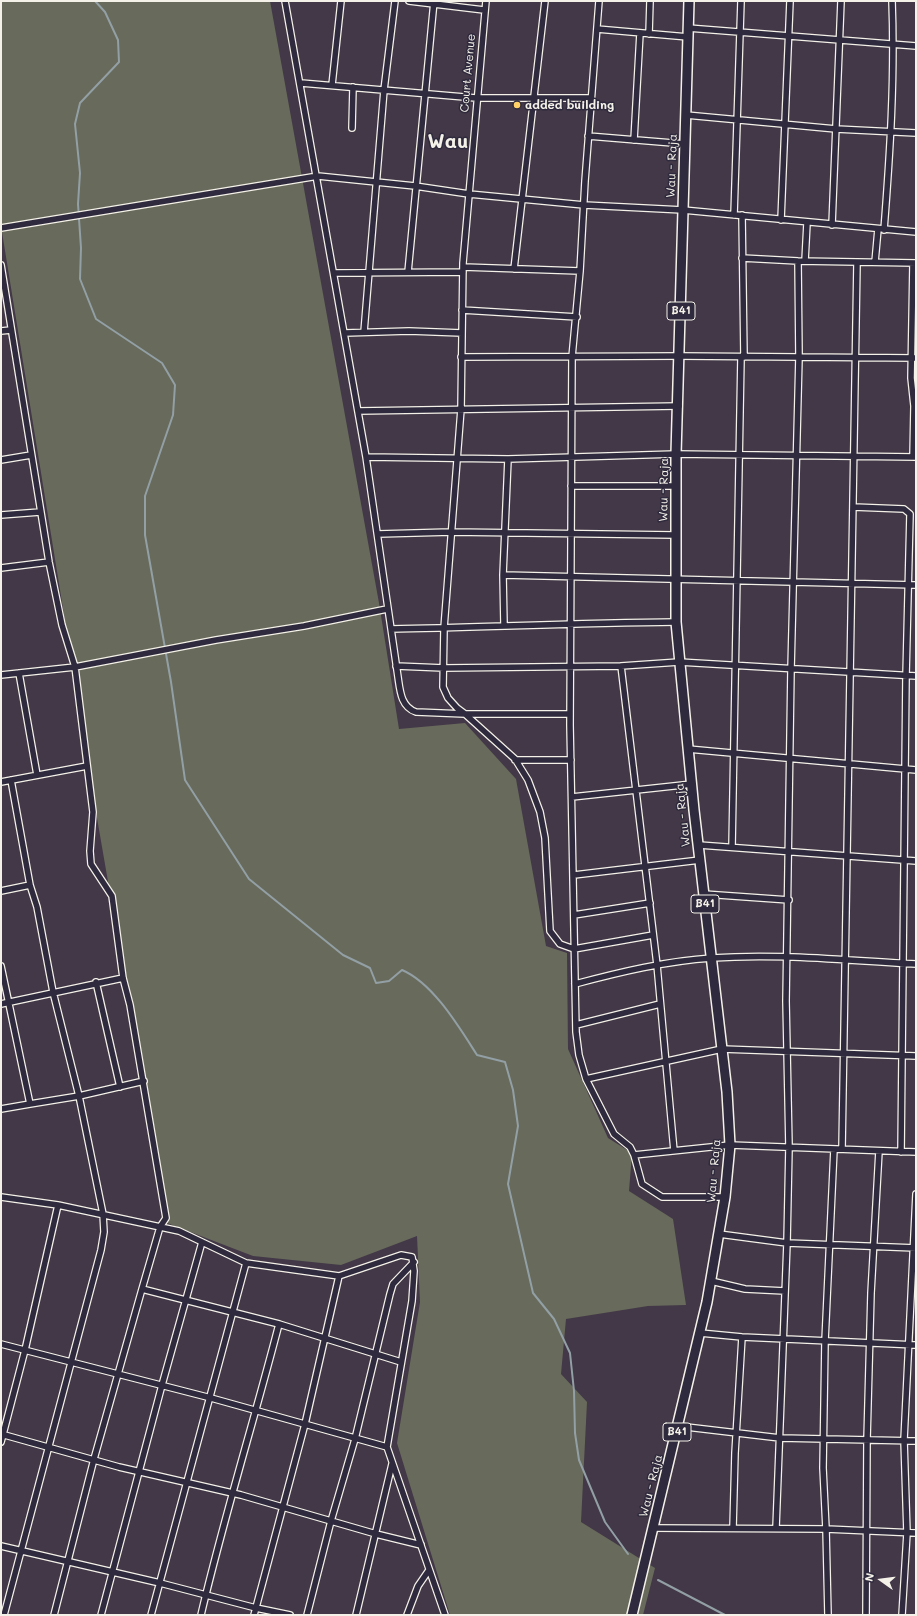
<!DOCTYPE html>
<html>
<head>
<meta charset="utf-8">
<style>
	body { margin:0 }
	#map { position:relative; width:917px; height:1616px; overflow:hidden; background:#423847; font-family:Mali,sans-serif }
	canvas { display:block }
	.frame { position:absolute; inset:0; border:2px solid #f4f1e8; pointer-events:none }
	.north { position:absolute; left:861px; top:1560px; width:40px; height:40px; -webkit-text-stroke:3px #2f2a3d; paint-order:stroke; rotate:284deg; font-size:11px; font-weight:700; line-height:16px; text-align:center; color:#f4f1e8 }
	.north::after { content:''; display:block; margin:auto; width:14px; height:18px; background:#f4f1e8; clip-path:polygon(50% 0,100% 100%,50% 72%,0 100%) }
</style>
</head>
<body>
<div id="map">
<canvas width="917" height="1616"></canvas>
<div class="frame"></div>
<div class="north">N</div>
</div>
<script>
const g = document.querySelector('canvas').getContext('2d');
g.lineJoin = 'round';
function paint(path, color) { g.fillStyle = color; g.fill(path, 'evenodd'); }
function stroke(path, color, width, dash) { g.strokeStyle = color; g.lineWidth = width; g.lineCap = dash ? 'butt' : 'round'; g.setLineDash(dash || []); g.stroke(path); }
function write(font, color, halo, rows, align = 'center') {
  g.font = font + ' Mali,sans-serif'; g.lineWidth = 3; g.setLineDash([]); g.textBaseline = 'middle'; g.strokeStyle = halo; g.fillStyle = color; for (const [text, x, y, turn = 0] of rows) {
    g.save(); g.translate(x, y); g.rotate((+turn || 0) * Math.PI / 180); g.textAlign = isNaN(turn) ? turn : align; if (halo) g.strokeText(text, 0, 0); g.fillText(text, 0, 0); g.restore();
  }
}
paint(new Path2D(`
	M1,1H270L379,603L399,729L465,723L516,779L546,946L567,953L568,1049L608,1138L632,1153L629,1191L673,1219L686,1305L648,1306L566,1319L561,1374L587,1402L581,1522L655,1568L643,1615H450L397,1443L420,1302L417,1236L341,1265L253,1256L167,1223L97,818L1,226Z`), '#686a5b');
stroke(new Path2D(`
	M95,1L105,12L118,40L119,62L80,103L75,124L80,173L78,204L81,248L80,279L96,319L162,363L175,385L173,415L145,496V535L171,682L185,780L249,879L343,955L370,968L376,983L389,981L402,970C433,983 459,1027 477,1055L505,1062L513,1090L518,1126L508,1184L533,1293L554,1319L570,1353L574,1391L575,1433L579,1460L605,1522L628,1554
	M658,1580L725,1615`), '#929fa5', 2);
const minor = new Path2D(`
	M285,1L366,457L398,677C400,691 401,707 416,712L465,714L515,759L528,780L540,812L545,838L550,931L560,944L574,949L653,935
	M409,1L484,10
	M486,1L463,263L461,409L444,628L443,687L448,698L457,708L465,714H570
	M599,1L585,181L580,271L572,357L570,725L576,1032L579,1055L586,1079L614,1134L630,1147L634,1155L642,1184L662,1197H725
	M688,28L916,46
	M597,29L688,37
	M649,34L650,1
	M301,83L476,98H591
	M332,85L341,1
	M686,115L836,129L916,133
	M352,128L353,87
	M588,136L685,144
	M634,140L640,33
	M734,215L741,1
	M742,215L744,357
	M781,220L790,1
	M832,225L841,1
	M1,228L318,176L415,186L469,194L584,205L683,210L916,232
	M884,230C890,153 895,78 892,1
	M742,258L798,261L916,263
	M805,261L807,223
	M875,262L878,229
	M913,263L911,378L914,406L913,457
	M1,265L49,562L62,625L75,667L93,812L90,851L91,864L112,896L123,978L130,1005L166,1218L160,1227L142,1289L94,1459L54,1615
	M463,267L580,271
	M514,269L545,1
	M408,272L434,1
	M334,273L463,272
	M462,310L577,317
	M1,331L11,330
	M364,332L384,90L395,1
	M345,333L409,331L462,333
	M461,357L680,356L916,358
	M358,411L679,406
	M366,457L508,459L676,454L916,457
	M1,460L31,455
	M571,486H676
	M853,507L904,509L910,514L906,676L901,1152
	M1,515L40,512
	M378,534L451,532L675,535
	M1,568L49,562
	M503,575L916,585
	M504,625L503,575L508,459
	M391,629C486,627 581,623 676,622
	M396,666L444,668L621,666L679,662L916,676
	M621,666L657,965L674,1151
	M19,673L37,775
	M1,675L75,667L216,640L304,626L387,609
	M688,749L916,770
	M515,760H571
	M11,780L30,885
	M1,782L87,766
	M572,797L692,784
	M699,845L916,861
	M732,847L741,357
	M574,875L700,860
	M1,891L30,885L37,907L53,992L79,1096L103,1214L104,1232L101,1250L4,1615
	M704,894L789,900
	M574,915L650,903
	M1,966L30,1104L79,1096L144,1081
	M96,982L120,1087
	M575,984C620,972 666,961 712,958C780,953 849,961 916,964
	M1,1004L123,978
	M576,1025L660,1004
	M586,1079L722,1049L916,1056
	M1,1109L30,1104
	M842,1149L857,263
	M634,1155L730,1145L916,1152
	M1,1197L58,1205L179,1231L246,1263L339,1276L401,1255L412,1257L414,1271L412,1301L387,1447L445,1615
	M719,1234L787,1243L916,1248
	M711,1281L745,1289L785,1291
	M142,1289L279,1324C254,1421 224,1517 201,1615
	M279,1324L401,1362
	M700,1333L742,1337L916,1345
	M1,1344L211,1398L387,1447
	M678,1426L780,1438L916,1441
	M1,1434L119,1467L241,1495L376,1534L421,1545
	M1,1442L25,1350L58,1205
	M653,1528L826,1529L916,1533
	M733,1528L735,1453L742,1337
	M776,1528L787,1243L789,1147L786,1001L791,669L799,357L798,261
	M1,1546L160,1583L256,1608L290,1615
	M101,1615L162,1385L202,1242
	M151,1615L246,1263
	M254,1615L305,1424L339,1276
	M307,1615L331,1521L355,1439L390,1294L393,1284L414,1262
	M356,1615L392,1464
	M407,1615L418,1586L429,1570
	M828,1615L826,1529L823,1468L825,1341L834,1149
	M866,1615L867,1440L871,1293L879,1151
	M902,1615L907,1533L904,1440L916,1194`);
const primary = new Path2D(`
	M632,1615L707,1302L725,1197L730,1145L727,1092L694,810L676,622V454L689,1`);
stroke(minor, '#f4f1e8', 8);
stroke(primary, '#f4f1e8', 12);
stroke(minor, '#2f2a3d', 5.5);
stroke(primary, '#2f2a3d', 9);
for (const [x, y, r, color] of [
	[517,105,4,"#ffd166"]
]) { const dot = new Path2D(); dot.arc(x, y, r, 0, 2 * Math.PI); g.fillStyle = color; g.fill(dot); stroke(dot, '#2f2a3d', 1.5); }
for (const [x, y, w] of [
	[681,311,28],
	[705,904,28],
	[677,1432,28]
]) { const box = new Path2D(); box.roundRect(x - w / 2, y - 9, w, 18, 3); g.fillStyle = '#2f2a3d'; g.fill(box); stroke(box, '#f4f1e8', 1); }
write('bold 11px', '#f4f1e8', null, [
	["B41",681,311],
	["B41",705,904],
	["B41",677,1432]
]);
write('12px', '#f4f1e8', '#2f2a3d', [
	["Court Avenue",468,73,-85],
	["Wau - Raja",672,166,-88],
	["Wau - Raja",664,490,-89],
	["Wau - Raja",683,815,-96],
	["Wau - Raja",714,1171,-85],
	["Wau - Raja",651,1486,-76]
]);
write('bold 12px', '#f4f1e8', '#2f2a3d', [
	["added building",525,105]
], 'left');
write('bold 20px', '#f4f1e8', '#2f2a3d', [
	["Wau",448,142]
]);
</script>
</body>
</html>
